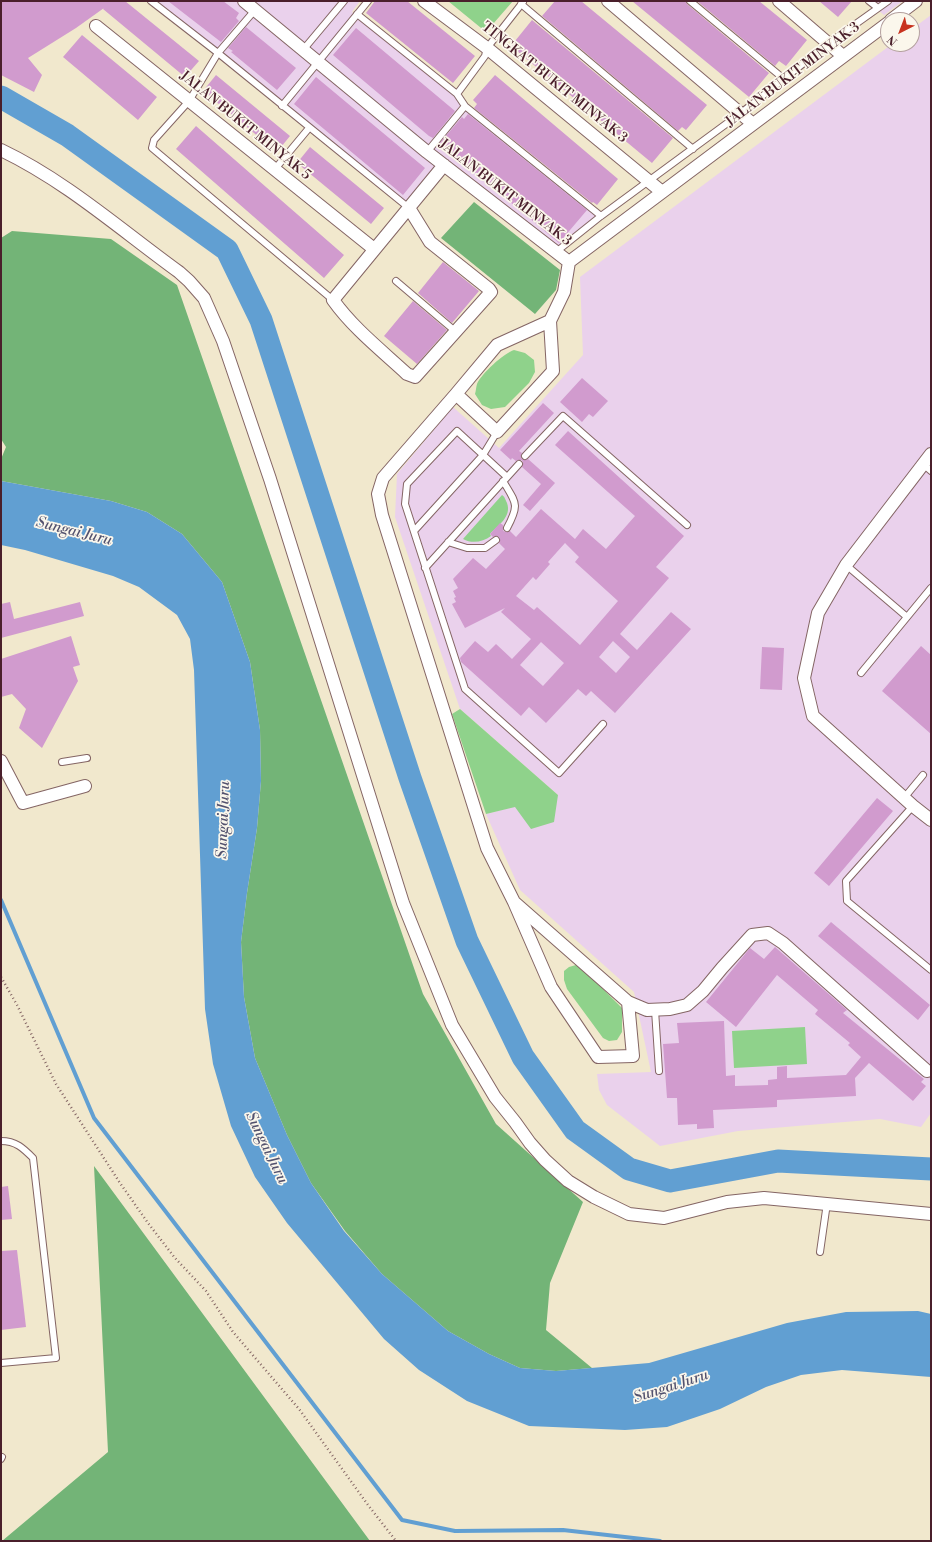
<!DOCTYPE html>
<html>
<head>
<meta charset="utf-8">
<style>
	body { margin:0 }
	#map { position:relative; width:932px; height:1542px; overflow:hidden; background:#f1e8cd; font-family:"Libre Bodoni",serif }
	canvas { display:block }
	.frame { position:absolute; inset:0; border:2px solid #4a1f2b; pointer-events:none }
	.north { position:absolute; left:880px; top:12px; width:40px; height:40px; box-sizing:border-box; background:#fbf7ec; border:1px solid #b4a19f; border-radius:50%; rotate:222deg; font-size:11px; font-weight:700; line-height:16px; text-align:center; color:#4a1f2b }
	.north::after { content:''; display:block; margin:auto; width:14px; height:18px; background:#c8321e; clip-path:polygon(50% 0,100% 100%,50% 72%,0 100%) }
</style>
</head>
<body>
<div id="map">
<canvas width="932" height="1542"></canvas>
<div class="frame"></div>
<div class="north">N</div>
</div>
<script>
const g = document.querySelector('canvas').getContext('2d');
g.lineJoin = 'round';
function paint(path, color) { g.fillStyle = color; g.fill(path, 'evenodd'); }
function stroke(path, color, width, dash) { g.strokeStyle = color; g.lineWidth = width; g.lineCap = dash ? 'butt' : 'round'; g.setLineDash(dash || []); g.stroke(path); }
function write(font, color, halo, rows, align = 'center') {
  g.font = font + ' "Libre Bodoni",serif'; g.lineWidth = 3.5; g.setLineDash([]); g.textBaseline = 'middle'; g.strokeStyle = halo; g.fillStyle = color; for (const [text, x, y, turn = 0] of rows) {
    g.save(); g.translate(x, y); g.rotate((+turn || 0) * Math.PI / 180); g.textAlign = isNaN(turn) ? turn : align; if (halo) g.strokeText(text, 0, 0); g.fillText(text, 0, 0); g.restore();
  }
}
paint(new Path2D(`
	M156,1H360L352,12L601,216L556,252L444,165L409,208Z
	M867,1H903L884,15Z
	M931,15V1113L921,1127L880,1119L738,1131L660,1146L607,1105L599,1090L597,1074L651,1072L634,992L520,890L486,814L558,795L460,709L395,517L397,474L453,407L499,448L583,355L580,277L892,44H912V29Z`), '#ead1ec');
paint(new Path2D(`
	M448,1H513L486,32Z
	M514,350L525,353L534,360L535,372L529,383L505,407L491,409L482,405L475,394C476,391 476,387 477,384C481,374 504,353 514,350Z
	M502,495C505,497 505,499 507,503C512,517 498,525 490,534L491,536C483,542 472,544 463,539Z
	M460,709L558,795L554,822L531,829L515,807L486,814L452,714Z
	M576,965L581,967L622,1008V1032L617,1040L609,1041L603,1038L567,989L564,980V971L569,967Z
	M805,1027L807,1064L734,1068L732,1031Z`), '#8fd28b');
paint(new Path2D(`
	M474,202L560,270L556,290L535,314L441,238Z
	M12,231L111,239L177,285L423,994L496,1124L583,1202L550,1283L546,1330L592,1368L556,1371L520,1368L489,1354L448,1331L382,1274L345,1231L311,1183L287,1135L255,1058L244,997L241,942L247,893L257,828L261,781L260,730L250,662L222,582L182,534L147,512L111,501L1,481V459L6,447L1,439V238Z
	M94,1166L370,1541H2L108,1452Z`), '#73b477');
paint(new Path2D(`
	M1,481L111,501L147,512L182,534L222,582L250,662L260,730L261,781L257,828L247,893L241,942L244,997L255,1058L287,1135L311,1183L344,1231L382,1274L448,1331L489,1354L520,1368L556,1371L649,1363L787,1323L846,1312L918,1311L931,1314V1377L842,1370L801,1375L766,1387L720,1409L667,1427L625,1430L529,1426L467,1401L419,1370L384,1339L287,1223L255,1177L231,1126L213,1064L205,1009L194,670L190,639L177,615L139,587L113,576L25,550L1,545Z`), '#619fd2');
stroke(new Path2D(`
	M1,900L94,1118L402,1520L455,1531L563,1530L660,1541`), '#619fd2', 4);
stroke(new Path2D(`
	M1,97L67,135L227,250L261,320L410,778L467,941L523,1057L575,1130L629,1169L670,1181L778,1161L931,1169`), '#619fd2', 23);
paint(new Path2D(`
	M1,1H125L199,61L185,77L103,9L104,8L76,28L28,58L42,75L34,92L1,75Z
	M168,1H223L239,13L236,18L239,21L221,42Z
	M375,1H407L475,56L453,83L366,13Z
	M555,1H581L707,105L686,130L682,127L678,131L542,16Z
	M632,1H686L687,4L769,73L749,97Z
	M697,1H759L807,40L786,66L779,61L775,66Z
	M819,1H852L838,17Z
	M532,20L673,138L652,163L511,46Z
	M246,27L296,68L277,90L231,52L233,51L228,48Z
	M356,28L455,111L433,138L429,136L333,55Z
	M82,35L157,97L138,120L63,57Z
	M216,75L290,136L277,152L203,91Z
	M495,75L618,179L597,205L593,202L592,203L474,108L477,104L473,100Z
	M316,77L425,168L403,195L294,104Z
	M468,114L587,210L559,243L440,143L462,117L464,119Z
	M196,126L344,255L324,278L176,149Z
	M310,147L384,208L371,224L297,163Z
	M443,262L479,291L452,323L418,293Z
	M413,301L447,330L417,364L384,336Z
	M582,378L608,401L593,417L589,414L582,422L560,402Z
	M543,403L554,413L519,451L522,453L521,457L522,459L526,460L528,459L555,483L530,511L523,505L541,484L522,467L523,463L522,460H518L516,461L512,458L511,460L500,450Z
	M568,431L684,536L656,567L669,578L620,634L637,650L671,612L691,629L615,713L591,691L586,696L578,689L546,723L529,707L521,716L461,662L460,658L475,641L488,652L496,644L512,659L531,639L501,612L505,608L465,628L452,604L456,602L454,598L456,597L453,591L458,588L453,579L473,558L486,569L505,549L499,543L500,540L499,537L496,536L493,537L490,534L500,523L503,525V531L507,532L510,531L516,537L541,509L575,539L583,529L606,549L635,516L555,445ZM565,543L579,557L575,562L618,601L580,645L537,607L534,610L516,596L533,577L536,580L550,564L548,562ZM613,641L630,657L616,673L599,657ZM541,642L564,663L543,686L520,665Z
	M10,602L14,619L80,602L84,616L1,638V604Z
	M71,636L80,665L73,667L78,681L42,748L19,728L26,709L12,694L1,697V659Z
	M921,646L931,655V734L882,691Z
	M762,647L784,648L782,690L760,689Z
	M877,798L893,811L829,886L814,873Z
	M831,922L930,1005L918,1020L818,936Z
	M775,947L847,1010L843,1013L924,1079L921,1082L926,1086L913,1101L869,1063L855,1078L856,1096L777,1100V1107L713,1110L714,1128L697,1129V1124L678,1125L677,1098H667L663,1044L679,1043L677,1023L724,1021L726,1076L735,1075V1086L768,1085V1080L777,1079V1067L787,1066V1078L846,1075L861,1057L848,1045L850,1043L815,1014L818,1010L777,975L736,1027L706,1002L750,948L764,959Z
	M8,1186L12,1219L1,1220V1187Z
	M17,1250L26,1327L1,1330V1251Z`), '#d19bce');
const lane = new Path2D(`
	M151,1L218,53L409,208
	M690,1L784,79
	M869,1L878,8
	M521,4L693,149
	M255,10L218,53L189,101L154,140L152,148L333,300
	M357,14L457,94L465,106L601,216
	M303,50L344,1
	M457,94L485,56L487,48L523,2
	M282,106L368,1
	M427,152L465,106
	M275,169L309,128
	M556,252L601,216L741,113L829,43L888,1
	M396,281L455,331
	M525,456L563,416L687,525
	M923,464L931,471
	M507,477L457,431L407,484L405,504L465,689L559,773L603,724
	M503,481C516,503 520,504 507,528
	M414,531L483,455L497,432
	M448,542L467,548H485L496,540
	M846,565L907,617
	M425,568L519,464
	M861,673L931,588
	M62,762L87,758
	M904,798L923,775
	M913,806L846,881L847,901L931,970
	M655,1010L659,1071
	M1,1141C16,1141 23,1148 33,1158L56,1358L1,1363
	M820,1252L827,1203
	M1,1459L2,1457`);
const street = new Path2D(`
	M244,1L427,152L569,262L888,23
	M424,1L487,48L662,192
	M608,1L753,124
	M779,1L843,56
	M891,20L916,1
	M96,26L374,249
	M1,150C66,181 121,230 179,272L189,281L204,298L223,341L270,479L403,903L452,1025L495,1097L515,1122L530,1143L545,1160L568,1181L594,1197L629,1214L664,1218L727,1202L764,1198L931,1214
	M409,208L430,242L489,289L491,292L415,377L407,374C381,350 353,328 333,300L444,165
	M456,394L497,432L553,371L550,321
	M931,454L846,565L818,613L804,678L813,716L913,806L931,820
	M1,761L23,803L85,786
	M514,902L628,1002L633,1056L598,1057L551,987L514,902L487,848L382,515L378,494L383,478L456,394L497,345L550,321L564,292L569,262
	M628,1002L647,1010L670,1009L687,1005L703,991L722,968L752,935L768,933L783,943L927,1071`);
stroke(lane, '#846564', 8);
stroke(street, '#846564', 14);
stroke(new Path2D(`
	M1,977L17,1005L56,1084L120,1183L148,1223L175,1258L206,1291L233,1332L299,1409L368,1505L396,1541`), '#846564', 2.5, [1, 3]);
stroke(lane, '#fff', 6);
stroke(street, '#fff', 12);
write('14px', '#4a1f2b', '#fbf7ec', [
	["JALAN BUKIT MINYAK 3",793,75,-37],
	["TINGKAT BUKIT MINYAK 3",554,83,39],
	["JALAN BUKIT MINYAK 5",245,126,39],
	["JALAN BUKIT MINYAK 3",505,193,38]
]);
write('italic 15px', '#53526e', '#fbf7ec', [
	["Sungai Juru",74,532,14],
	["Sungai Juru",224,820,-88],
	["Sungai Juru",266,1148,64],
	["Sungai Juru",671,1387,-18]
]);
</script>
</body>
</html>
